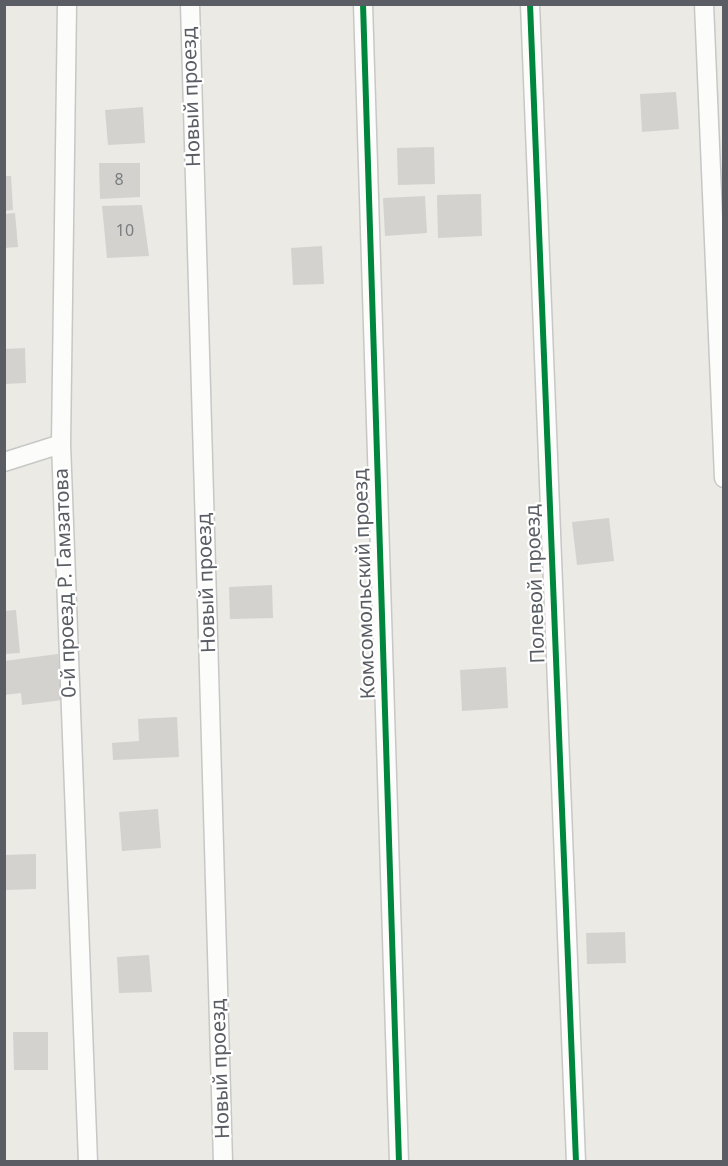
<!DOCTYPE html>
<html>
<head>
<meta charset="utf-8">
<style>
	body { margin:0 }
	#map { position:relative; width:728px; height:1166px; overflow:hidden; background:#ebeae5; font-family:"Noto Sans",sans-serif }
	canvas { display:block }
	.frame { position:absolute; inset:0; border:6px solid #5a5e64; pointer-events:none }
</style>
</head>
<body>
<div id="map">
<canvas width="728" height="1166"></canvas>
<div class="frame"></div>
</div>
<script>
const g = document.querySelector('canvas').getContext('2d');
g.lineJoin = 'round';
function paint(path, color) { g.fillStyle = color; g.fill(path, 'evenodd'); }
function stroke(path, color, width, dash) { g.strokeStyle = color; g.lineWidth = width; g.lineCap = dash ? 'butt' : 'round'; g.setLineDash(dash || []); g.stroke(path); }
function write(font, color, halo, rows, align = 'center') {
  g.font = font + ' "Noto Sans",sans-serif'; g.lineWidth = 4.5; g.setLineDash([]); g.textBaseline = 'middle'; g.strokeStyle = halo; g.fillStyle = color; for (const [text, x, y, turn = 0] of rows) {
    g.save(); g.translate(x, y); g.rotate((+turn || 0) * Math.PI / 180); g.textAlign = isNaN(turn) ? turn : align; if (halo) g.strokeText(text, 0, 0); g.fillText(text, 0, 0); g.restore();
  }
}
paint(new Path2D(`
	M676,92L679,129L642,132L640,94Z
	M143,107L145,143L108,145L105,110Z
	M434,147L435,184L398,185L397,148Z
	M99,163H140V197L100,199Z
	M4,176H11L13,210L4,211Z
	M481,194L482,236L438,238L437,195Z
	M425,196L427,233L385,236L383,198Z
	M142,205L149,256L107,258L102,206Z
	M15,213L18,247L4,248V214Z
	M322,246L324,284L293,285L291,248Z
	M25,348L26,383L4,384V349Z
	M609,518L614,561L577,565L572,522Z
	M272,585L273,618L230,619L229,587Z
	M16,610L20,653L4,654V611Z
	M58,654L63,700L22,705L21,693L4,695V661Z
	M506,667L508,708L462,711L460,670Z
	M177,717L179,757L113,760L112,743L139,741L138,719Z
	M158,809L161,848L122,851L119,812Z
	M36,854V889L4,890V855Z
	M625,932L626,963L587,964L586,933Z
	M149,955L152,992L119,993L117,957Z
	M13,1032H48V1070H14Z`), '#d3d2cf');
const minor = new Path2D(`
	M67,4L61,444L88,1162
	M190,4L223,1162
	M363,4L399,1162
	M530,4L576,1162
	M704,4L724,478
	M4,462L61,444`);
stroke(minor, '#c7c7c6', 21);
stroke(minor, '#fcfcfb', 18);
stroke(new Path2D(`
	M363,4L399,1162
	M530,4L576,1162`), '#00873e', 6);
write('16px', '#7a7c80', null, [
	["8",119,180],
	["10",125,231]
]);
write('20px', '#5a5e64', '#fff', [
	["Новый проезд",192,97,-92],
	["0-й проезд Р. Гамзатова",66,583,-92],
	["Новый проезд",207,583,-92],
	["Комсомольский проезд",365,584,-92],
	["Полевой проезд",536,584,-92],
	["Новый проезд",221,1069,-92]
]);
</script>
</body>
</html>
